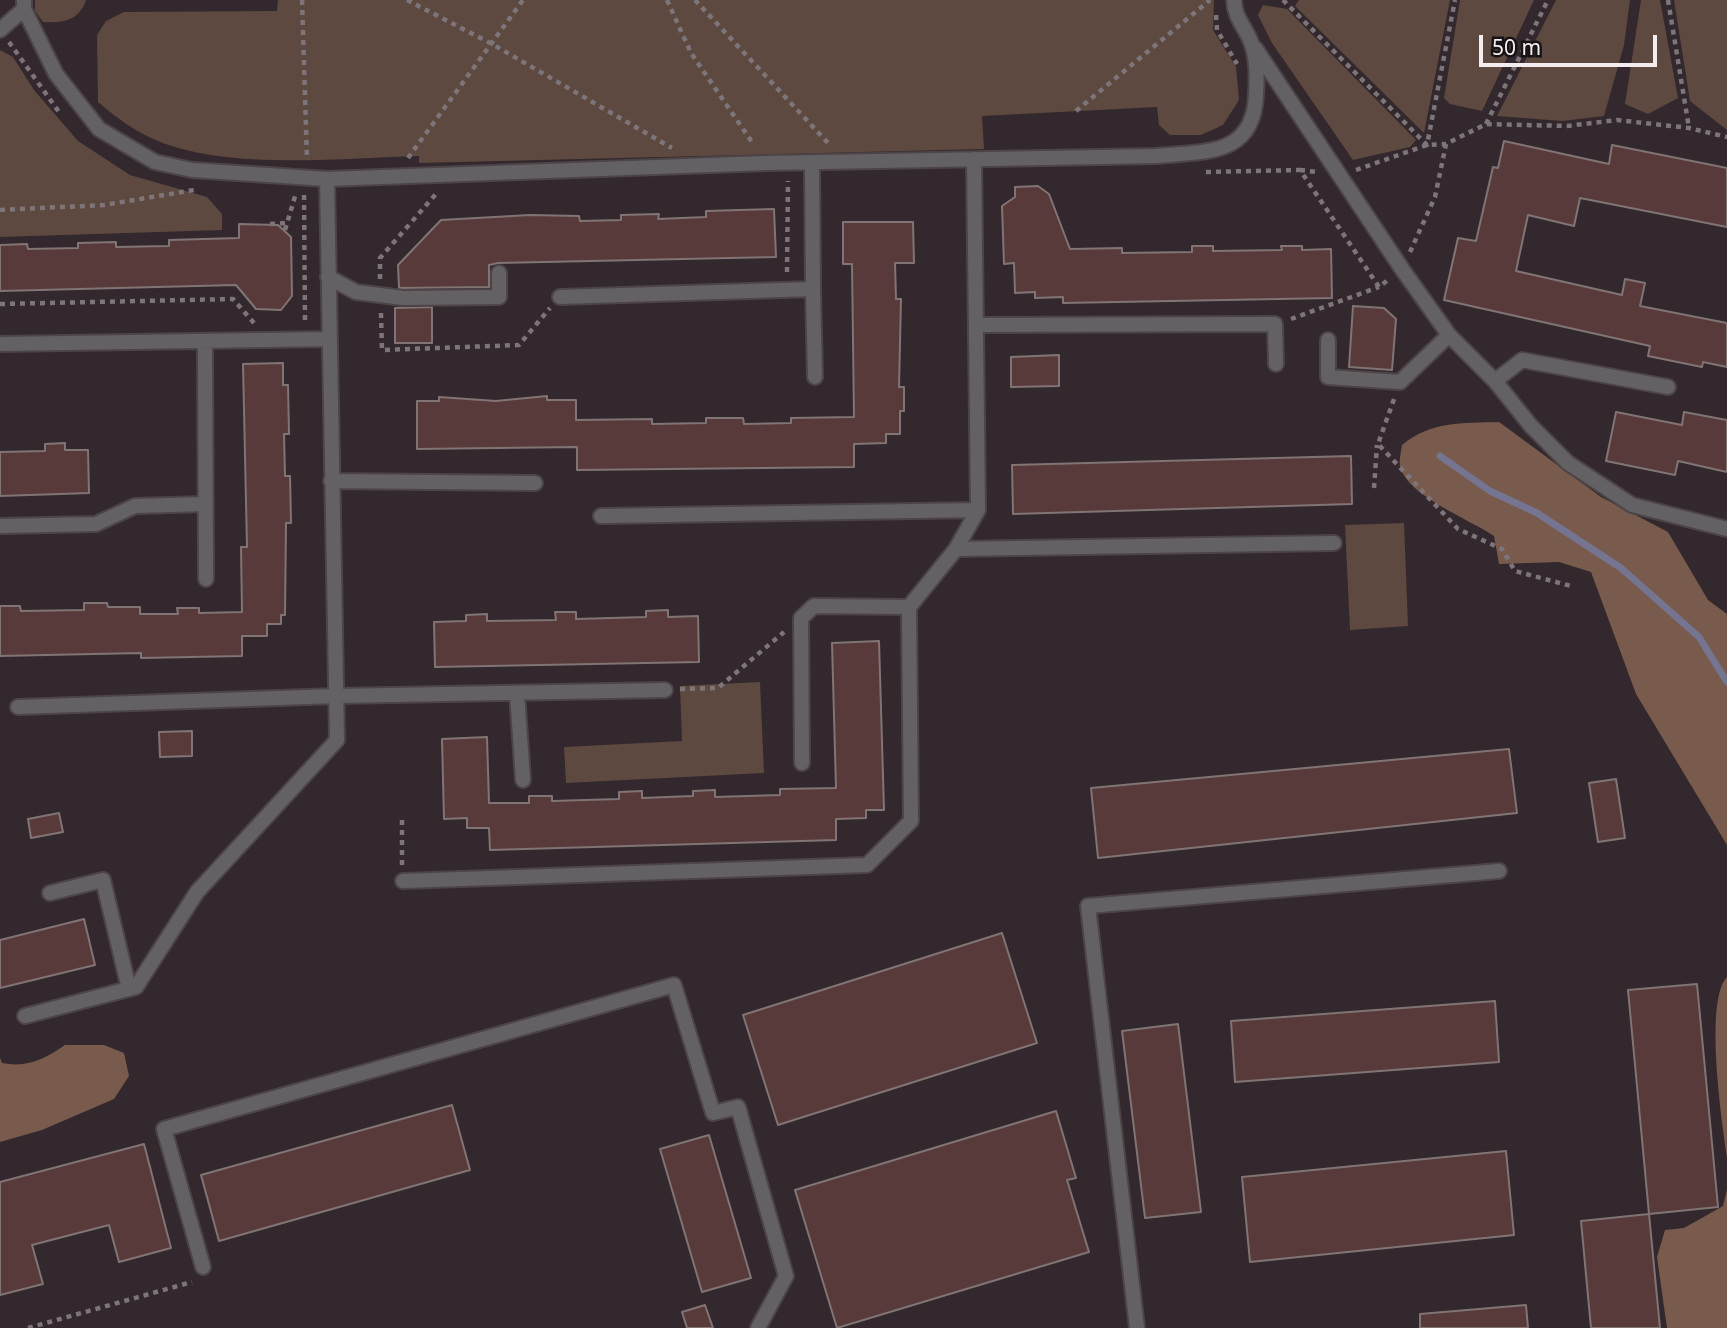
<!DOCTYPE html>
<html>
<head>
<meta charset="utf-8">
<style>
	body { margin:0 }
	#map { position:relative; width:1727px; height:1328px; overflow:hidden; background:#32282d; font-family:"Noto Sans",sans-serif }
	canvas { display:block }
	.scale { position:absolute; left:1479px; top:35px; width:178px; height:32px; box-sizing:border-box; border:4px solid #f3edf0; border-top:0; padding-left:9px; font-size:21px; line-height:24px; white-space:nowrap; color:#f3edf0; -webkit-text-stroke:5px #171314; paint-order:stroke }
</style>
</head>
<body>
<div id="map">
<canvas width="1727" height="1328"></canvas>
<div class="scale">50 m</div>
</div>
<script>
const g = document.querySelector('canvas').getContext('2d');
g.lineJoin = 'round';
function paint(path, color) { g.fillStyle = color; g.fill(path, 'evenodd'); }
function stroke(path, color, width, dash) { g.strokeStyle = color; g.lineWidth = width; g.lineCap = dash ? 'butt' : 'round'; g.setLineDash(dash || []); g.stroke(path); }
paint(new Path2D(`
	M35,0H86C79,21 63,23 43,22L35,11Z
	M278,0H1214L1213,30L1236,67L1239,100L1223,125L1201,135H1170L1159,125L1157,107L982,116L984,149L419,163V156C340,158 218,172 147,136C129,127 113,115 98,102L97,35L106,21L124,12L277,11Z
	M1299,0H1450L1424,133L1295,6Z
	M1460,0H1534L1482,111L1450,104L1444,98Z
	M1556,0H1630L1624,45L1604,116L1562,121L1497,116Z
	M1641,0H1660L1678,98L1648,114L1625,104Z
	M1674,0H1727V130L1690,101Z
	M1263,5L1287,9L1416,140L1410,147L1353,160L1272,43L1258,15Z
	M0,50L13,57L34,90L78,141L130,175L207,197L222,214V230L0,237Z
	M1404,523L1408,626L1350,630L1345,525Z
	M760,682L764,773L566,783L564,747L682,741L680,686Z`), '#5d493f');
paint(new Path2D(`
	M1499,422L1601,497L1668,532L1708,600L1727,614V845L1636,694L1591,572L1559,562L1499,564L1494,536C1469,519 1408,496 1400,467C1399,461 1401,451 1402,445C1431,421 1462,423 1499,422Z
	M1727,977V1157C1722,1123 1704,1000 1727,977Z
	M65,1045H104L124,1053L129,1076L114,1099L42,1130L0,1142V1058L2,1063C27,1068 45,1059 65,1045Z
	M1727,1189V1328H1667L1657,1257L1665,1230L1684,1228L1723,1206Z`), '#785b4c');
stroke(new Path2D(`
	M1440,456L1490,491L1537,513L1621,568L1699,637L1727,682`), '#757491', 7);
const building = new Path2D(`
	M1504,141L1609,164L1612,145L1727,168V227L1580,198L1574,226L1528,215L1516,271L1622,295L1625,279L1645,283L1640,306L1727,323V367L1703,362L1702,367L1648,356L1650,346L1444,300L1458,238L1476,241L1493,167L1498,168Z
	M1038,186L1049,194L1070,249L1122,248V253L1192,252V246H1213V251L1282,250L1281,246H1302V250L1331,249L1332,298L1063,303V297L1035,298V292L1015,293L1014,263L1004,264L1002,206L1015,197V187Z
	M774,209L776,257L498,263L489,265V287L399,288L398,265L441,220L530,215L579,216L580,221L621,220V215L659,214L658,219L706,217V211Z
	M843,222H913L914,263H895L896,299H901L899,387H904V411H900V434H886V443L854,444V467L577,470V447L417,449V401H439V397L496,401L547,396V400H576V420L652,419V424L706,423V418H743L744,424L791,423V418L854,417L852,264H843Z
	M239,224L278,225L291,237L292,296L281,310L256,309L236,285L0,291V245L27,244L28,249L78,248V243L116,242V247L169,246V240L239,238Z
	M1353,306L1384,308L1396,319L1392,370L1349,367Z
	M432,307V343H395V308Z
	M1059,355V386L1011,387V357Z
	M283,363V385H288L289,434H284L285,476H290L291,523H286L285,615H281V624H267V636H242V656L141,658V653L0,656V606H20L21,611L84,610V603H107L108,607H140V614H178L177,608H199V613L242,612L241,547H247L243,364Z
	M1616,412L1682,425L1684,412L1727,420V472L1678,461L1675,475L1606,461Z
	M65,443V450H88L89,493L0,496V452L45,451V444Z
	M1351,456L1352,504L1013,514L1012,465Z
	M668,610V617L698,616L699,662L435,667L434,622L466,621V615L487,614V621L556,620L555,612H576V619L646,617V611Z
	M879,641L884,810H866V818L836,819V840L490,850L489,828H467V818L444,819L442,739L487,737L489,803H529V796H552V801L619,799V792L642,791V798L693,796V791L715,790V797L780,795V789L836,788L832,643Z
	M192,731V756L160,757L159,732Z
	M1509,749L1517,813L1098,858L1091,788Z
	M1616,779L1625,838L1598,842L1589,783Z
	M59,813L63,832L31,838L28,819Z
	M84,919L95,965L0,988V940Z
	M1002,933L1037,1043L778,1125L743,1015Z
	M1697,984L1718,1207L1649,1214L1628,990Z
	M1495,1001L1499,1062L1235,1082L1231,1021Z
	M1178,1024L1201,1212L1145,1218L1122,1031Z
	M452,1105L470,1170L219,1241L201,1175Z
	M1056,1111L1076,1178L1067,1180L1089,1252L837,1328L795,1190Z
	M709,1135L751,1278L702,1292L660,1149Z
	M144,1144L171,1248L119,1262L109,1225L32,1245L43,1284L0,1295V1182Z
	M1506,1151L1514,1235L1250,1262L1242,1177Z
	M1649,1214L1660,1328H1591L1581,1221Z
	M705,1305L713,1328H687L682,1312Z
	M1526,1305L1528,1328H1420V1314Z`);
paint(building, '#593a3a');
stroke(building, '#807474', 2);
const lane = new Path2D(`
	M24,0V9L56,74L99,129L155,162L192,170L327,179L766,163L1156,156C1205,151 1254,157 1256,94C1257,79 1257,59 1252,45C1247,29 1234,18 1234,0
	M0,30L24,9
	M1255,48L1402,269L1449,335L1495,381L1531,426L1568,463L1632,505L1727,529
	M328,277L356,292L403,298L499,297V273
	M813,289L815,377
	M560,297L813,289L812,163
	M976,325L1275,324L1276,364
	M1328,340V377L1400,382L1449,335
	M205,341L206,579
	M0,344L328,339
	M1495,381L1522,360L1668,387
	M331,481L535,483
	M601,516L978,510
	M0,526L96,524L135,506L205,504
	M956,549L1334,543
	M517,693L523,780
	M18,707L336,696L665,690
	M802,763L801,618L814,606L909,607
	M403,881L867,865L911,821L909,607L956,549L978,510L974,159
	M50,893L103,880L129,989
	M25,1016L136,987L197,892L337,740L327,179
	M203,1267L164,1129L674,985L713,1113L738,1107L786,1276L758,1328
	M1137,1328L1088,906L1499,871`);
stroke(lane, '#4d4448', 18);
stroke(new Path2D(`
	M302,0L307,160
	M407,0L492,44L672,148
	M667,0L691,53L754,145
	M695,0L828,143
	M1283,0L1427,145L1455,0
	M1668,0L1689,128
	M1216,15L1217,30L1237,64
	M9,42L59,112
	M1076,111L1210,0
	M1486,124L1548,0
	M408,158L523,0
	M1300,170L1317,172
	M1356,170L1427,145L1446,144
	M1206,172L1300,170L1379,287L1388,280
	M304,195L305,321
	M0,210L104,205L194,190
	M270,224L286,223
	M285,230L296,193
	M1410,252L1435,197L1446,144L1486,124L1567,126L1617,120L1689,128L1727,137
	M787,272L788,181
	M380,279V258L436,194
	M0,304L233,299L254,323
	M381,313L382,350L519,345L550,308
	M1291,319L1379,287
	M1394,399L1378,444L1458,529L1502,549L1515,571L1571,586
	M1374,488L1377,445
	M680,689L718,688L784,632
	M402,820V865
	M28,1328L192,1282`), '#7e757a', 4.5, [5, 5]);
stroke(lane, '#646165', 14);
</script>
</body>
</html>
